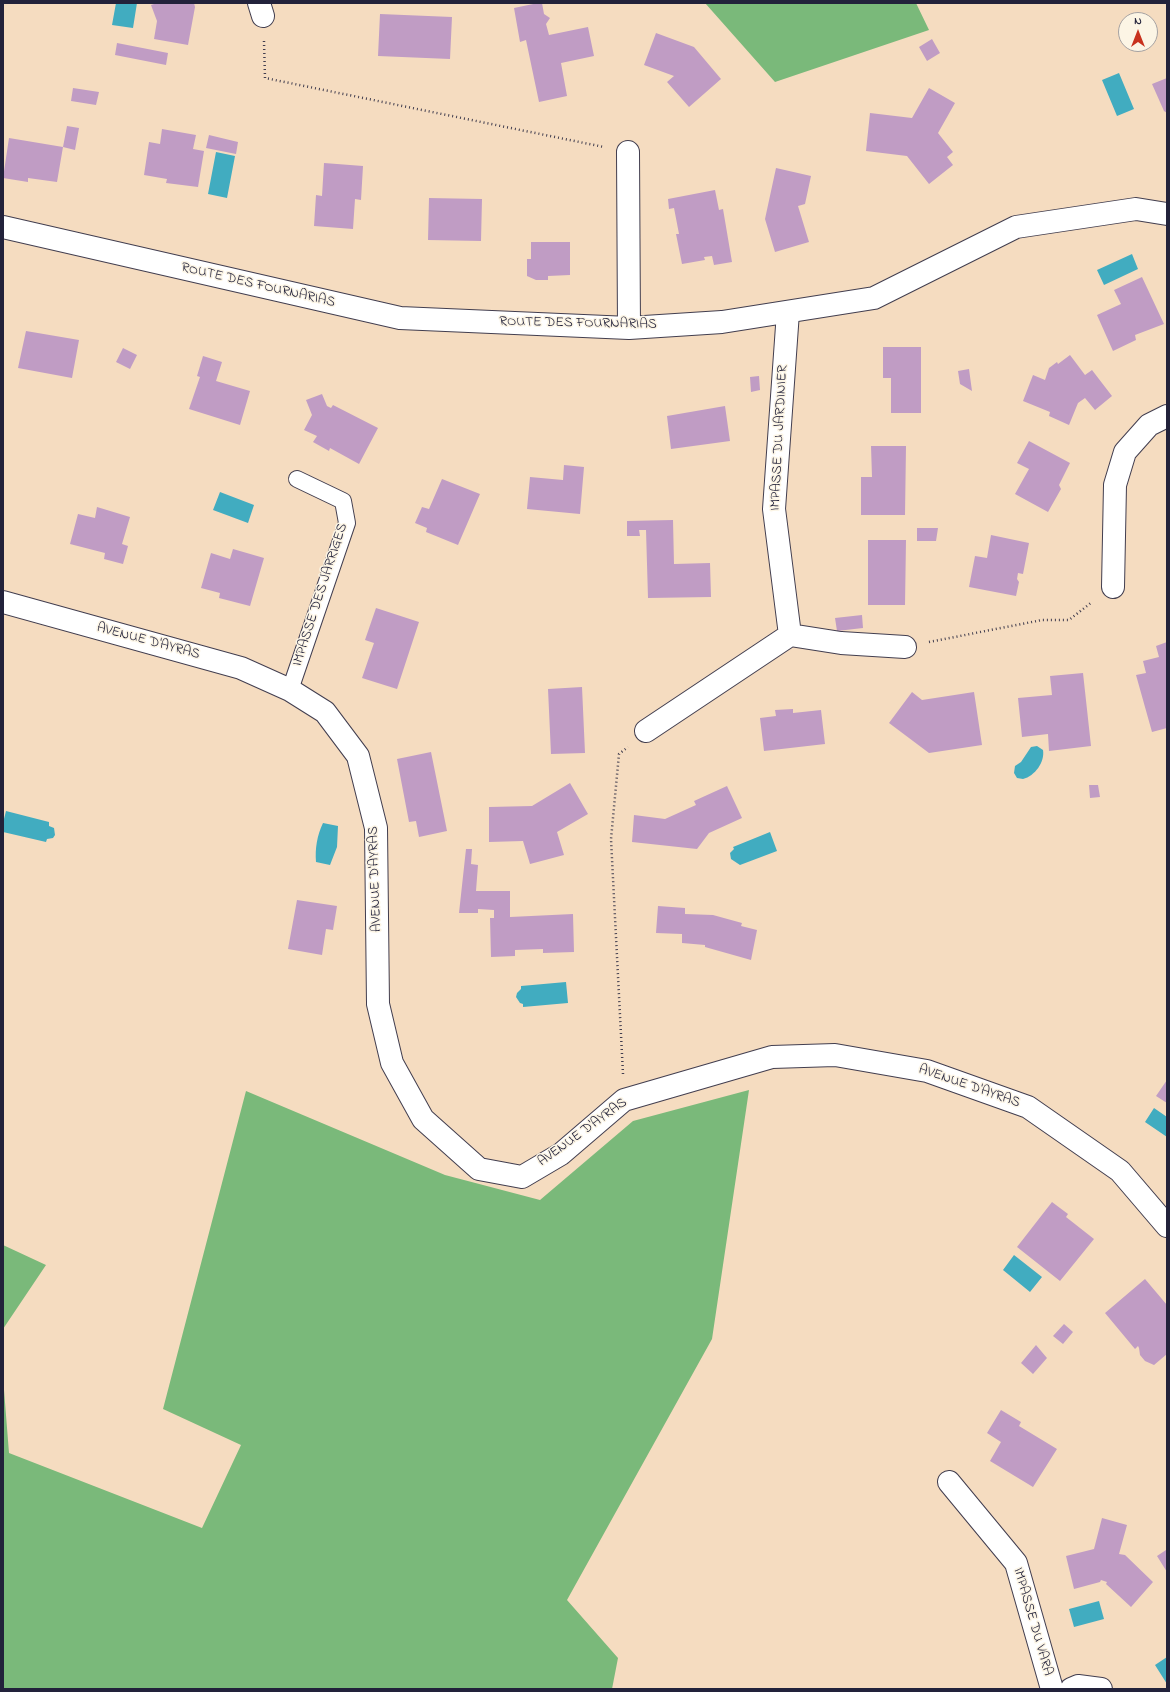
<!DOCTYPE html>
<html>
<head>
<meta charset="utf-8">
<style>
	body { margin:0 }
	#map { position:relative; width:1170px; height:1692px; overflow:hidden; background:#f5dcc0; font-family:"Indie Flower",sans-serif }
	canvas { display:block }
	.frame { position:absolute; inset:0; border:4px solid #22223b; pointer-events:none }
	.north { position:absolute; left:1118px; top:12px; width:40px; height:40px; box-sizing:border-box; background:#fcf5e5; border:1px solid #a5a1a1; border-radius:50%; rotate:0deg; font-size:11px; font-weight:700; line-height:16px; text-align:center; color:#22223b }
	.north::after { content:''; display:block; margin:auto; width:14px; height:18px; background:#c8321e; clip-path:polygon(50% 0,100% 100%,50% 72%,0 100%) }
</style>
</head>
<body>
<div id="map">
<canvas width="1170" height="1692"></canvas>
<div class="frame"></div>
<div class="north">N</div>
</div>
<script>
const g = document.querySelector('canvas').getContext('2d');
g.lineJoin = 'round';
function paint(path, color) { g.fillStyle = color; g.fill(path, 'evenodd'); }
function stroke(path, color, width, dash) { g.strokeStyle = color; g.lineWidth = width; g.lineCap = dash ? 'butt' : 'round'; g.setLineDash(dash || []); g.stroke(path); }
function write(font, color, halo, rows, align = 'center') {
  g.font = font + ' "Indie Flower",sans-serif'; g.lineWidth = 3; g.setLineDash([]); g.textBaseline = 'middle'; g.strokeStyle = halo; g.fillStyle = color; for (const [text, x, y, turn = 0] of rows) {
    g.save(); g.translate(x, y); g.rotate((+turn || 0) * Math.PI / 180); g.textAlign = isNaN(turn) ? turn : align; if (halo) g.strokeText(text, 0, 0); g.fillText(text, 0, 0); g.restore();
  }
}
paint(new Path2D(`
	M705,3H916L929,30L775,82Z
	M749,1090L712,1339L567,1600L618,1658L612,1689H3V1377L9,1453L202,1528L241,1445L163,1409L246,1091L445,1175L540,1200L633,1121Z
	M3,1245L46,1265L3,1329Z`), '#7ab97a');
paint(new Path2D(`
	M116,3H137L133,28L112,25Z
	M1119,73L1134,109L1117,116L1102,80Z
	M216,152L235,156L227,198L208,194Z
	M1132,254L1138,269L1104,285L1097,270Z
	M220,492L254,505L248,523L213,510Z
	M1037,746L1043,750C1045,762 1035,776 1023,779L1017,778L1014,773L1015,766L1021,762L1031,747Z
	M6,811L49,822V826L54,828L55,835L53,838L47,839L46,842L3,832V823Z
	M323,823L338,826L337,847L330,865L316,862C315,848 317,836 323,823Z
	M770,832L777,851L740,865L731,859L730,853L734,849L733,847Z
	M566,982L568,1003L523,1007V1004L520,1003L516,997L517,993L521,989V986Z
	M1154,1108L1167,1117V1137L1145,1122Z
	M1014,1255L1042,1277L1030,1292L1003,1270Z
	M1099,1601L1104,1619L1074,1627L1069,1609Z
	M1167,1657V1684L1155,1665Z`), '#41acc0');
paint(new Path2D(`
	M157,3H194L195,7L188,45L154,39L157,21L151,5Z
	M538,3H542L544,14L550,18L546,24L549,35L588,27L594,56L561,63L567,96L539,102L526,40L520,42L514,8Z
	M380,14L452,17L450,59L378,56Z
	M656,33L694,47L721,79L689,107L667,82L674,76L644,65Z
	M932,39L940,53L927,61L919,47Z
	M117,43L168,53L166,65L115,55Z
	M1167,78V113L1164,111L1152,84Z
	M73,88L99,92L96,105L71,101Z
	M929,88L955,103L938,133L953,152L947,157L953,165L929,184L907,156L866,151L870,113L912,118Z
	M67,126L79,128L75,150L63,147L57,182L28,178V182L3,178L9,138L63,147Z
	M162,129L196,135L193,149L204,151L198,187L166,183L167,179L144,175L149,142L160,144Z
	M209,135L238,142L236,154L206,148Z
	M324,163L363,166L361,200L355,199L353,229L314,226L316,195L322,196Z
	M776,168L811,176L805,204L798,206L809,242L775,252L765,219Z
	M715,190L719,210L723,209L732,262L714,265L712,256L704,257L705,260L682,264L676,234H679L674,208L669,209L668,199Z
	M429,198L482,199L481,241L428,240Z
	M531,242H570V275L548,276V280H536L527,276V259H531Z
	M1142,277L1164,324L1135,335L1136,340L1113,351L1097,315L1121,304L1114,290Z
	M26,331L79,340L72,378L18,368Z
	M883,347H921V413H891V378H883Z
	M123,348L137,355L130,369L116,362Z
	M1070,355L1085,375L1092,370L1112,396L1095,410L1085,398L1078,403L1069,425L1049,416L1050,412L1023,401L1033,375L1045,380L1049,368L1057,362L1058,364Z
	M203,356L222,362L216,381L250,391L240,425L189,409L200,377L197,376Z
	M969,369L972,391L960,384L958,371Z
	M759,376L760,390L751,392L750,377Z
	M322,394L327,406L331,408L333,405L378,428L359,464L330,448L329,451L313,442L317,436L304,430L312,415L306,400Z
	M725,406L730,441L671,449L667,416Z
	M1029,441L1070,463L1059,485L1061,489L1048,512L1015,494L1029,469L1017,463Z
	M871,446H906L905,515H861V477H872Z
	M564,465L584,467L580,514L527,509L530,477L563,480Z
	M442,479L480,494L458,545L426,532L427,528L415,523L422,507L429,509Z
	M97,507L130,517L122,544L128,546L123,564L104,559L105,553L70,544L78,514L95,518Z
	M673,520L674,564L710,563L711,597L648,598L646,530H639L640,536H627V521Z
	M917,528H938L936,541H917Z
	M991,535L1029,543L1023,574L1018,573L1017,579L1019,582L1016,596L969,587L975,556L987,558Z
	M868,540H906L905,605H868Z
	M233,549L264,558L250,606L219,598L220,593L201,588L211,553L230,559Z
	M376,608L419,622L397,689L362,678L374,643L365,640Z
	M862,615L863,628L837,631L835,618Z
	M1167,642V728L1152,732L1136,675L1146,673L1143,661L1159,657L1156,646Z
	M1083,673L1091,746L1049,751L1048,734L1022,737L1018,698L1052,695L1050,676Z
	M582,687L585,753L551,754L548,689Z
	M912,692L922,700L974,692L982,745L929,753L889,723Z
	M793,709V713L821,710L825,744L764,751L760,718L776,716L775,710Z
	M431,752L447,831L419,837L416,821L409,822L397,759Z
	M570,783L588,814L557,832L564,855L530,864L523,841L489,842V807L532,806Z
	M1089,785H1098L1100,797L1090,798Z
	M727,786L742,818L709,833L697,849L632,842L634,815L665,819L696,805L694,801Z
	M466,849H472L471,864L478,865L476,891H510V917L573,914L574,952L543,953V949L515,950V956L491,957L490,918H494V910L478,909V913H459Z
	M297,900L337,906L333,930L326,929L322,955L288,949Z
	M658,906L685,908V914L713,915L742,923L741,926L757,930L751,960L705,947V945L682,943V934L656,933Z
	M1167,1080V1103L1156,1096Z
	M1052,1202L1068,1214L1066,1217L1094,1239L1060,1281L1017,1247Z
	M1145,1279L1167,1305V1354L1154,1365L1145,1361L1140,1355L1139,1348L1138,1346L1135,1349L1105,1313Z
	M1064,1324L1073,1332L1063,1344L1053,1336Z
	M1036,1345L1047,1358L1033,1374L1021,1363Z
	M1001,1410L1021,1422L1019,1426L1057,1449L1033,1487L990,1461L1001,1442L987,1433Z
	M1102,1518L1127,1525L1119,1554L1125,1555L1153,1582L1131,1607L1106,1584L1107,1582L1101,1580L1100,1582L1074,1589L1066,1556L1094,1549Z
	M1166,1550L1167,1551V1572L1157,1556Z`), '#c09cc4');
const lane = new Path2D(`
	M290,690L347,523L343,501L297,479`);
const street = new Path2D(`
	M259,3L263,16
	M628,152L629,328
	M3,227L400,318L629,328L722,322L874,298L1016,227L1136,209L1167,214
	M788,312L774,509L790,635
	M1113,587L1115,485L1125,452L1149,425L1167,416
	M3,602L241,668L290,690L325,712L358,756L376,828L378,1004L392,1063L423,1119L479,1169L522,1177L561,1154L624,1100L772,1057L835,1055L927,1071L1028,1107L1120,1171L1167,1226
	M646,731L790,635L841,643L905,647
	M949,1482L1016,1563L1052,1689
	M1071,1689L1078,1686L1101,1689`);
stroke(lane, '#423e4f', 18);
stroke(street, '#423e4f', 24);
stroke(new Path2D(`
	M264,41L265,78L604,147
	M929,642L1042,620H1069L1092,602
	M623,1074L611,839L619,754L628,747`), '#423e4f', 2.5, [1, 3]);
stroke(lane, '#fff', 16);
stroke(street, '#fff', 22);
write('14px', '#22223b', '#fcf5e5', [
	["ROUTE DES FOURNARIAS",258,286,13],
	["ROUTE DES FOURNARIAS",578,324,1],
	["IMPASSE DU JARDINIER",780,438,-87],
	["IMPASSE DES JARRIGES",321,595,-72],
	["AVENUE D'AYRAS",148,642,15],
	["AVENUE D'AYRAS",376,879,-92],
	["AVENUE D'AYRAS",969,1087,19],
	["AVENUE D'AYRAS",583,1133,-36],
	["IMPASSE DU VARA",1032,1622,74]
]);
</script>
</body>
</html>
